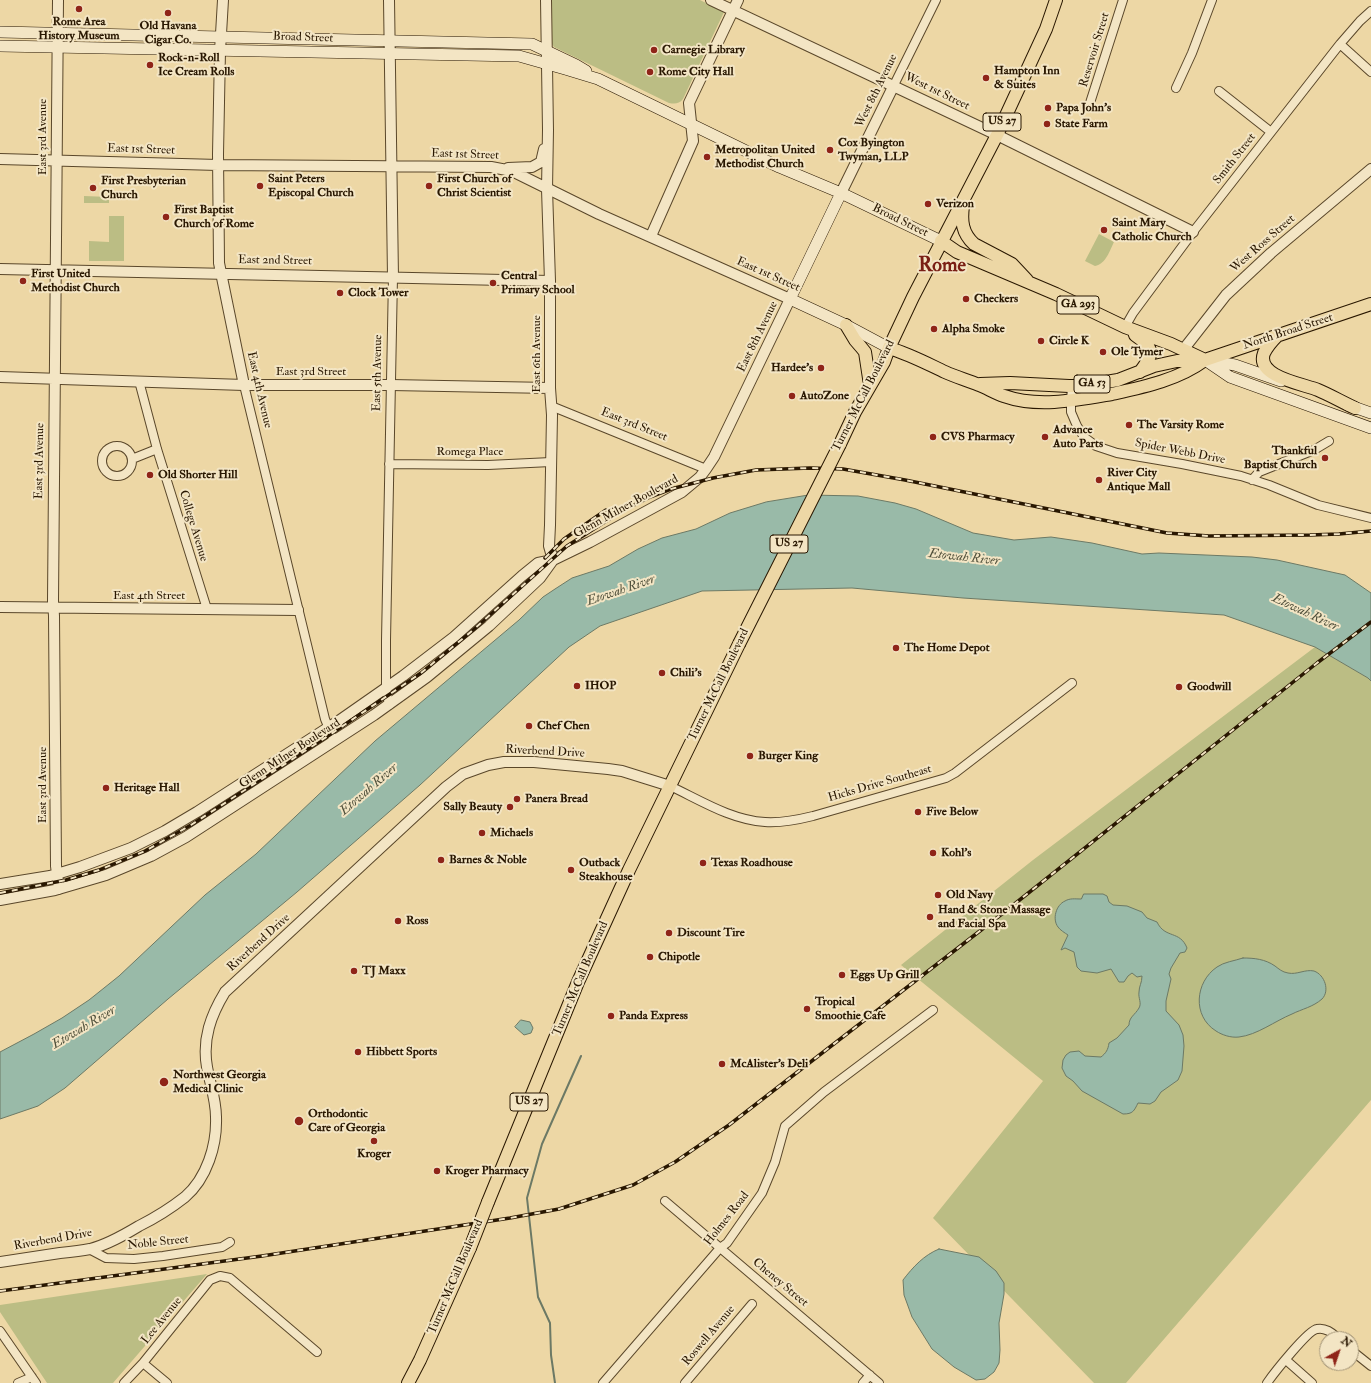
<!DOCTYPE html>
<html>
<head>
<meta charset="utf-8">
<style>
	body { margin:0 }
	#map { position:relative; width:1371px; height:1383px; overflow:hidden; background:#edd7a5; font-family:"IM FELL Double Pica",serif }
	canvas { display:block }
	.north { position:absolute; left:1319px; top:1331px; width:40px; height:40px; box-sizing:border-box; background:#f3e5c4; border:1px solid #a29376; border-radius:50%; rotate:40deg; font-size:11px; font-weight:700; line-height:16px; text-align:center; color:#291701 }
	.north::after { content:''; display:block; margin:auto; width:14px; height:18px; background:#8f2418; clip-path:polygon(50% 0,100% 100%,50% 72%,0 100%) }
</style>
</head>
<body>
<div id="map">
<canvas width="1371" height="1383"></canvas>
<div class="north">N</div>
</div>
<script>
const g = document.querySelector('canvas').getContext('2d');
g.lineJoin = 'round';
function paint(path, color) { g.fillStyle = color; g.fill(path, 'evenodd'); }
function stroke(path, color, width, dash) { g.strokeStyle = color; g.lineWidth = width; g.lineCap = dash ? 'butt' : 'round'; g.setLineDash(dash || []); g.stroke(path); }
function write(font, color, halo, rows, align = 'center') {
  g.font = font + ' "IM FELL Double Pica",serif'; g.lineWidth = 4; g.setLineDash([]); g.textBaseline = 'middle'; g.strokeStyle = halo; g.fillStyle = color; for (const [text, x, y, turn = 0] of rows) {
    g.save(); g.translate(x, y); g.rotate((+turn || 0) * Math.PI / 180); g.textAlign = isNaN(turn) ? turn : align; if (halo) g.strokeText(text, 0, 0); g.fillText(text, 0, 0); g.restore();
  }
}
paint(new Path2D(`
	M550,0H700L724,12L683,99C679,104 675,104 669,103L554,47L552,44Z
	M84,196L109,197V203H84Z
	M109,216H124V261H89V241L109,242Z
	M1099,234L1114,242C1110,250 1106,264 1095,266L1085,261Z
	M1315,647L1368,678L1371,681V1100L1126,1383H1094L933,1218L1043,1081L901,965L1033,860Z
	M207,1274L113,1383H47L0,1312V1305Z`), '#bbbd84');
const water = new Path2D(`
	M809,495L858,496L895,503L916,509L973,533L1014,540L1051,537L1092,543L1142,554L1159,553L1252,557L1277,560L1345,575L1371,593V681L1368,678L1315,647L1224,615L963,598L852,588L702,591L600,626L569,647L420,785L297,892L168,999L65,1088L38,1106L0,1119V1052L34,1034L62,1018L89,1000L119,976L205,895L256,854L375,741L519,620L543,597L555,589L572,578L609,566L638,549L662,538L696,529L730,513L766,502Z
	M1084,894H1103L1107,896L1109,902L1113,905L1127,906L1142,912L1147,918L1157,922C1165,939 1180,930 1187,948L1185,952L1180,953L1171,968L1169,974L1171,979L1166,1001V1011L1179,1025L1183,1035L1184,1046L1182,1071L1178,1080L1161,1092L1155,1101L1150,1104L1138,1103C1134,1111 1133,1114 1123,1114L1082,1091L1073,1081L1066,1076L1062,1068L1063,1060L1066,1055L1070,1052L1079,1051L1085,1056L1101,1057C1106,1053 1108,1050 1109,1043L1117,1038L1129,1025C1129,1017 1135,1015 1139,1008C1142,1003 1138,998 1139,992C1139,986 1142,983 1142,976L1137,977L1132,973L1128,976L1124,982H1119L1111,969L1097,973L1081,971L1077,967L1074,952L1065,948L1061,950L1068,935C1065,933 1060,930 1058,927C1052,919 1056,905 1065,901C1070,898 1075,899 1081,899Z
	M1243,958C1254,958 1265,959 1275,966C1279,969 1282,972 1288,973C1297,975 1305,969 1314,971C1325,975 1330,991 1322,999C1313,1007 1302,1009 1292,1014C1275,1021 1257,1035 1239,1037C1231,1038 1222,1035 1216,1031C1192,1016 1195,982 1217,967C1224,962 1234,961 1243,958Z
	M521,1020L530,1022L533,1028L531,1033L524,1035L515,1027Z
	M939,1249L979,1257L996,1271L1004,1283V1294L999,1323L1000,1350L999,1363L994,1372L985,1379L976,1380L954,1367L932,1349L912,1317L904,1295L903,1280C913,1267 924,1255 939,1249Z`);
paint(water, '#99baa8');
stroke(water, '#6c7965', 1);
stroke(new Path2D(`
	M555,1383L551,1355L550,1323L538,1297L527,1198L542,1144L581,1056`), '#6c7965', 2);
const minor = new Path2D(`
	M1340,44L1371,72
	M894,85L936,0
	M1176,88L1192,53L1212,0
	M1219,91L1271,132
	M1089,106L1123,0
	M1125,327L1133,313L1193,232L1340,44L1360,21L1371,11
	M139,381L157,449L207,609
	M244,385L325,719L334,741
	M1072,386L1071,402V412L1077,426L1084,437L1096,446L1117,453L1182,464L1241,476L1269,485L1318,505L1371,518
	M551,406L706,469
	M102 461a15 15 0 1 1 30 0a15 15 0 1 1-30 0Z
	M132,459L157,449
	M389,464L488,465L551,462
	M1252,480L1259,472L1314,450L1329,441
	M389,705L386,688V640L393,277
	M670,786C700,800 731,820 765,822C781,823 797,820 813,816L946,778L955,773L1072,683
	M665,1201L879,1383
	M89,1249L106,1258L134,1259L163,1256L222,1247L230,1242
	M0,1331L36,1383
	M1351,1350L1371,1366
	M1286,1360L1312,1383
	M143,1363L167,1383
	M18,1383L32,1377
	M124,1383L143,1363L210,1280L220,1276L230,1278L317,1352
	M603,1383L720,1248L727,1243L762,1193L775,1162L785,1126L824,1092L933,1010
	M685,1383L752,1304
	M863,1383L870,1375
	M1267,1383C1274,1373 1308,1330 1317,1329C1326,1327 1333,1334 1339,1339`);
const tertiary = new Path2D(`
	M58,0L53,601L54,616L56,866L59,889
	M223,0L220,51L218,154L219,263L244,385
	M389,0L393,277
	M546,0L548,130L547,189L550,281V388L552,415L550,525L549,546L553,560
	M711,0L997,135L1193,232
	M0,159L218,165L491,167L512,171L599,214L790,299L714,457L706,469L700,477L682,492L590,542L553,560L538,563L522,576L454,637L403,676L340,720L197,812L165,831L131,848L80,867L50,876L0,884
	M508,168L532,167L541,162L544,149
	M841,193L894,85
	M651,236L693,141L689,103L738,0
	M0,269L550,281
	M1183,350L1226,295L1271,253L1371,169
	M0,377L244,385H391L550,388
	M0,607L298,610
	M0,900L55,890L106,875L151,856L186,837L374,715L427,677L489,626L540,578L553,560
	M0,1262C20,1259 40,1256 60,1253C70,1252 80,1251 90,1249C107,1245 124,1235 139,1226C155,1218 171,1208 185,1197C207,1178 217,1145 216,1117C216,1100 210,1083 207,1067C202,1039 211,1015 225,992L446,787L463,774L488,765L504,762H534L608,769L622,771L670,786`);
const secondary = new Path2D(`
	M0,32L532,44L576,65L586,71
	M0,46L519,56L565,69L598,79L779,167L841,193L941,241
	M841,193L790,299L846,325L889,348
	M1205,360L1230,377L1371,428
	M1207,360L1235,365L1281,381
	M1348,405L1371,413`);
const primary = new Path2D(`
	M963,206C961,221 962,233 974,244L1012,264L1027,280
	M941,241L957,252L1056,294L1125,327L1171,344L1205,360
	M846,325L855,340L861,347L865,352L870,385
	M1135,335C1155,349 1154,353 1140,372
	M1277,336C1272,341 1267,347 1264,353C1255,377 1304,384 1318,390C1330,395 1342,402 1355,408
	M889,348C909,354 926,363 945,372C956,377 967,380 979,385C987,388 995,393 1004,396C1038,408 1077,400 1112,394C1144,387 1178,380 1205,360L1371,304
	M980,384L1010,383L1069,386H1082L1118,380L1154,366L1177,361L1201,360
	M840,444L855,412L884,362L889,348L913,297L997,135L1046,29L1056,0
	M488,1202L578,982L629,870L739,644
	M408,1383L420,1360L470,1248`);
stroke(minor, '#5a472a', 10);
stroke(tertiary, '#5a472a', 12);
stroke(secondary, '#291701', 12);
stroke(primary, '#291701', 14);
stroke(minor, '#f3e5c4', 8);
stroke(tertiary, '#f3e5c4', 10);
stroke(secondary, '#f3e5c4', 11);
stroke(primary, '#edd7a5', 12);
const rail = new Path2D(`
	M545,558L564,539L606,510
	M0,893L66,880L99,870L145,851L191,825L331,734L421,673L472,631L567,546L622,511L650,497L671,489L713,478L756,470L810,468L843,469L905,480L1167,533L1209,536L1310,535L1339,534L1371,531
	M0,1291L262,1256L510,1218L559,1209L633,1185L675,1162L729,1125L1007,910L1317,663L1371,622`);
stroke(rail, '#291701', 3.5);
stroke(rail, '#f3e5c4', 2, [6]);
const primaryBridge = new Path2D(`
	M739,644L840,444
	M470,1248L488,1202`);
stroke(primaryBridge, '#291701', 14, []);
stroke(primaryBridge, '#edd7a5', 12);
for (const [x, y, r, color] of [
	[79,9,4,"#8f2418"],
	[168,13,4,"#8f2418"],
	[654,50,4,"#8f2418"],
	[150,65,4,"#8f2418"],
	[650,72,4,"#8f2418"],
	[986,78,4,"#8f2418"],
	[1048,108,4,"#8f2418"],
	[1047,124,4,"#8f2418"],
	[830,150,4,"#8f2418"],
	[707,157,4,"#8f2418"],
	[260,186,4,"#8f2418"],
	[429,186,4,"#8f2418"],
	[93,188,4,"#8f2418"],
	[928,204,4,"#8f2418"],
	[166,217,4,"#8f2418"],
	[1104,230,4,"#8f2418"],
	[23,281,4,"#8f2418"],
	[493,283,4,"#8f2418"],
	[340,293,4,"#8f2418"],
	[966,299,4,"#8f2418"],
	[934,329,4,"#8f2418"],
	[1041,341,4,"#8f2418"],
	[1103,352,4,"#8f2418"],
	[821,368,4,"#8f2418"],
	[792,396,4,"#8f2418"],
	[1129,425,4,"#8f2418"],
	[933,437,4,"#8f2418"],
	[1045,437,4,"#8f2418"],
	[1325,458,4,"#8f2418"],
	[150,475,4,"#8f2418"],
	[1099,480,4,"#8f2418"],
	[896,648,4,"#8f2418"],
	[662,673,4,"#8f2418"],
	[577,686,4,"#8f2418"],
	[1179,687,4,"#8f2418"],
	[529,726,4,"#8f2418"],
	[750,756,4,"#8f2418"],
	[106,788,4,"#8f2418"],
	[517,799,4,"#8f2418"],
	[510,807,4,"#8f2418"],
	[918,812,4,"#8f2418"],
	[482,833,4,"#8f2418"],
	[933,853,4,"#8f2418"],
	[441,860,4,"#8f2418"],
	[703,863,4,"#8f2418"],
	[571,870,4,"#8f2418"],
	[938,895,4,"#8f2418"],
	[930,917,4,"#8f2418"],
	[398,921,4,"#8f2418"],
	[669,933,4,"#8f2418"],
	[650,957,4,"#8f2418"],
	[354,971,4,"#8f2418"],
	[842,975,4,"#8f2418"],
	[807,1009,4,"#8f2418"],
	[611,1016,4,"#8f2418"],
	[358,1052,4,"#8f2418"],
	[722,1064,4,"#8f2418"],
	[164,1082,5,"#8f2418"],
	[299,1121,5,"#8f2418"],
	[374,1141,4,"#8f2418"],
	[437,1171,4,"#8f2418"]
]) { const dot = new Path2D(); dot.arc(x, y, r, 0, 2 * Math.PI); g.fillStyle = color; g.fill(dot); stroke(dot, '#f3e5c4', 1.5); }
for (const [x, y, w] of [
	[1002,122,38],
	[1078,305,42],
	[1092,384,36],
	[789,544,38],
	[529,1102,38]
]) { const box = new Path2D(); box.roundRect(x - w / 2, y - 9, w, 18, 3); g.fillStyle = '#f3e5c4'; g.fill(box); stroke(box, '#291701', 1); }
write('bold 11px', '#291701', null, [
	["US 27",1002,122],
	["GA 293",1078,305],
	["GA 53",1092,384],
	["US 27",789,544],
	["US 27",529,1102]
]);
write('bold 12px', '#291701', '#f3e5c4', [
	["Rome Area",79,22,"center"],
	["History Museum",79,36,"center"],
	["Old Havana",168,26,"center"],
	["Cigar Co.",168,40,"center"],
	["Carnegie Library",662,50],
	["Rock-n-Roll",158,58],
	["Ice Cream Rolls",158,72],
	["Hampton Inn",994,71],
	["& Suites",994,85],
	["Rome City Hall",658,72],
	["Papa John's",1056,108],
	["State Farm",1055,124],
	["Cox Byington",838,143],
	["Twyman, LLP",838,157],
	["Metropolitan United",715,150],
	["Methodist Church",715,164],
	["Saint Peters",268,179],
	["Episcopal Church",268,193],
	["First Church of",437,179],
	["Christ Scientist",437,193],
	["First Presbyterian",101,181],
	["Church",101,195],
	["Verizon",936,204],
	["First Baptist",174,210],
	["Church of Rome",174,224],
	["Saint Mary",1112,223],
	["Catholic Church",1112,237],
	["First United",31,274],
	["Methodist Church",31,288],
	["Central",501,276],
	["Primary School",501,290],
	["Clock Tower",348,293],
	["Checkers",974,299],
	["Alpha Smoke",942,329],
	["Circle K",1049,341],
	["Ole Tymer",1111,352],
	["Hardee's",813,368,"right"],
	["AutoZone",800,396],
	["The Varsity Rome",1137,425],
	["Advance",1053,430],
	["Auto Parts",1053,444],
	["CVS Pharmacy",941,437],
	["Thankful",1317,451,"right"],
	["Baptist Church",1317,465,"right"],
	["River City",1107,473],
	["Antique Mall",1107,487],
	["Old Shorter Hill",158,475],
	["The Home Depot",904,648],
	["Chili's",670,673],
	["IHOP",585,686],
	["Goodwill",1187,687],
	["Chef Chen",537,726],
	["Burger King",758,756],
	["Heritage Hall",114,788],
	["Panera Bread",525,799],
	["Sally Beauty",502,807,"right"],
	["Five Below",926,812],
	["Michaels",490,833],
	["Kohl's",941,853],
	["Barnes & Noble",449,860],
	["Outback",579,863],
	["Steakhouse",579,877],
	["Texas Roadhouse",711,863],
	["Old Navy",946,895],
	["Hand & Stone Massage",938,910],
	["and Facial Spa",938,924],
	["Ross",406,921],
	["Discount Tire",677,933],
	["Chipotle",658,957],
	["TJ Maxx",362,971],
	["Eggs Up Grill",850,975],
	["Tropical",815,1002],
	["Smoothie Cafe",815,1016],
	["Panda Express",619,1016],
	["Hibbett Sports",366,1052],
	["McAlister's Deli",730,1064],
	["Northwest Georgia",173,1075],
	["Medical Clinic",173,1089],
	["Orthodontic",308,1114],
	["Care of Georgia",308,1128],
	["Kroger",374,1154,"center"],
	["Kroger Pharmacy",445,1171]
], 'left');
write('12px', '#291701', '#f3e5c4', [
	["Broad Street",303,38,2],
	["Reservoir Street",1095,50,-73],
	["West 8th Avenue",877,91,-64],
	["West 1st Street",937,92,26],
	["East 3rd Avenue",43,137,-90],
	["East 1st Street",141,150,2],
	["East 1st Street",465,155,2],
	["Smith Street",1235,159,-52],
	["Broad Street",900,221,26],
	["West Ross Street",1263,244,-41],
	["East 2nd Street",275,261,1],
	["East 1st Street",768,275,24],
	["North Broad Street",1288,332,-18],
	["East 8th Avenue",758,337,-64],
	["East 6th Avenue",537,354,-90],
	["East 3rd Street",311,372],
	["East 5th Avenue",378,373,-89],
	["East 4th Avenue",259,390,77],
	["Turner McCall Boulevard",864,396,-63],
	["East 3rd Street",634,425,22],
	["Romega Place",470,452],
	["Spider Webb Drive",1180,452,11],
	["East 3rd Avenue",40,461,-89],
	["Glenn Milner Boulevard",626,507,-29],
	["College Avenue",193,526,73],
	["East 4th Street",149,596],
	["Turner McCall Boulevard",719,685,-64],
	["Riverbend Drive",545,752,3],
	["Glenn Milner Boulevard",290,754,-33],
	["Hicks Drive Southeast",880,784,-16],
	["East 3rd Avenue",43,785,-90],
	["Riverbend Drive",259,943,-42],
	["Turner McCall Boulevard",581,979,-67],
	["Holmes Road",727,1219,-52],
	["Riverbend Drive",53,1240,-10],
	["Noble Street",158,1243,-6],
	["Turner McCall Boulevard",456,1277,-67],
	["Cheney Street",780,1283,40],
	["Lee Avenue",162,1321,-51],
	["Roswell Avenue",709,1336,-50]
]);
write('italic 13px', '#50503b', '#f3e5c4', [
	["Etowah River",964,558,6],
	["Etowah River",621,591,-19],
	["Etowah River",1305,613,25],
	["Etowah River",369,790,-41],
	["Etowah River",84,1028,-31]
]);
write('bold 20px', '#7a1f14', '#f3e5c4', [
	["Rome",942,267]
]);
</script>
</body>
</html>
